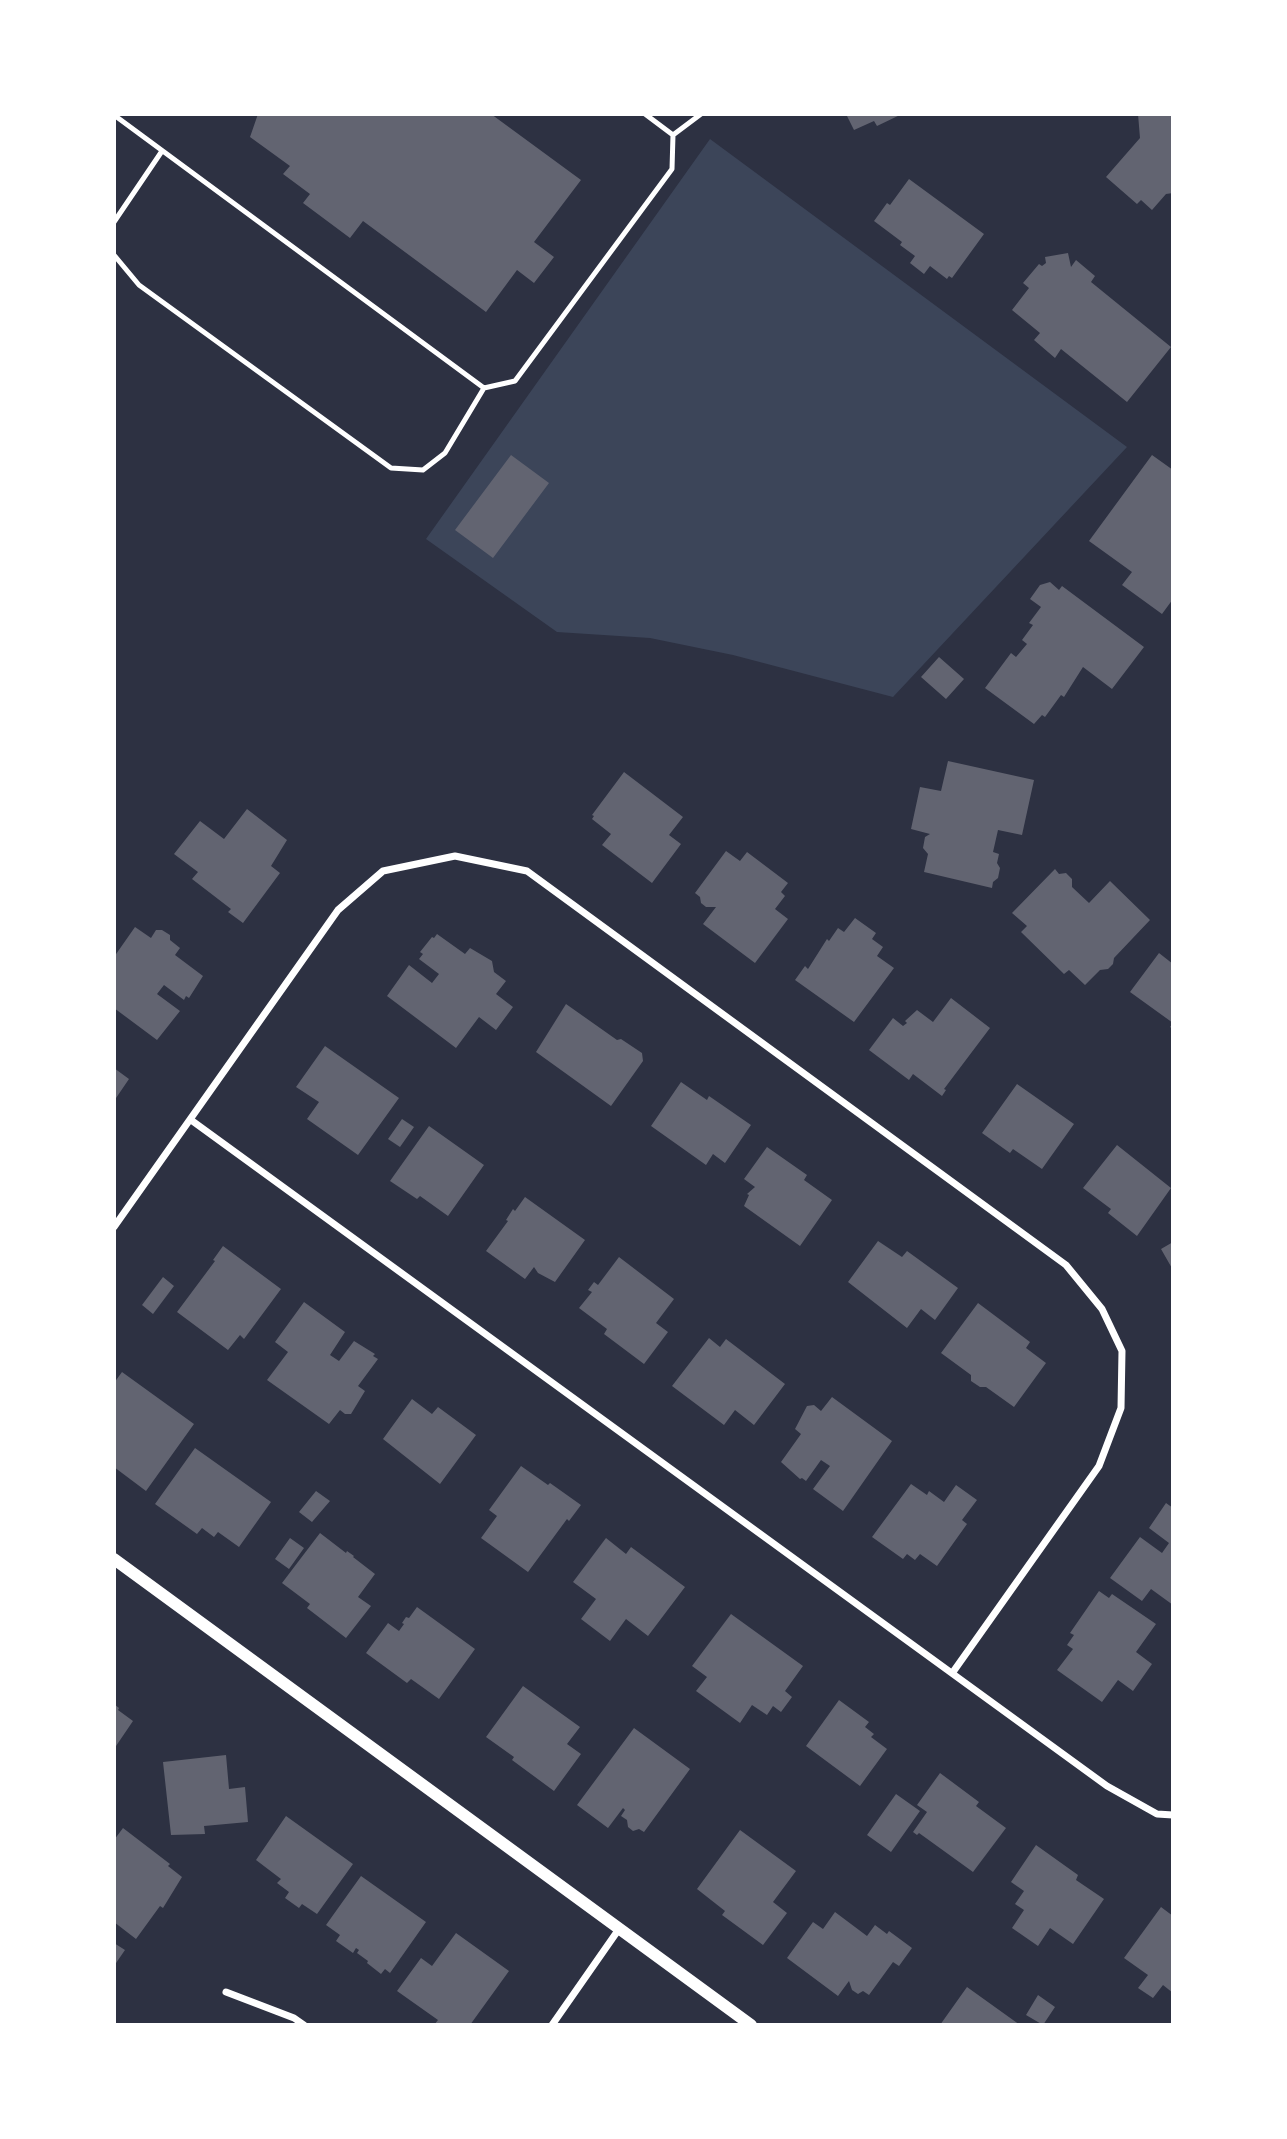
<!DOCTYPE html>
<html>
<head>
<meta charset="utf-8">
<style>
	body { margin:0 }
	#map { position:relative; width:1287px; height:2139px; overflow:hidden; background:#2d3142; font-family:Poppins,sans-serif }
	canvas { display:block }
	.frame { position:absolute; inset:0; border:116px solid #fff; pointer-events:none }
</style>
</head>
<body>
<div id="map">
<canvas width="1287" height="2139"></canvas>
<div class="frame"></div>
</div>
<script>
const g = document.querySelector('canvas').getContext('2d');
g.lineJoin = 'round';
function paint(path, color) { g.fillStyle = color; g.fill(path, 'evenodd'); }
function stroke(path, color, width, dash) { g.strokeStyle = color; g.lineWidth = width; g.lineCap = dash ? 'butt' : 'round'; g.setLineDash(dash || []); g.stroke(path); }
paint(new Path2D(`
	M710,139L1127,447L893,697L733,655L650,638L557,632L426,539Z`), '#3c4559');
paint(new Path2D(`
	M258,114H491L581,180L534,242L554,257L534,283L517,270L486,312L363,221L350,238L303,203L310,194L283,174L290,166L250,137Z
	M846,114H902L877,126L874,121L854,130Z
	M1138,114H1173V193L1166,194L1152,210L1141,200L1137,204L1106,177L1140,138Z
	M909,179L984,234L952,278L949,276L947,279L930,266L924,274L910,263L915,256L900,245L902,242L874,221L887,203L890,205Z
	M1068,253L1071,267L1076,260L1095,276L1091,282L1171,347L1127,402L1061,349L1055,358L1034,340L1040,333L1012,310L1029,288L1023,283L1039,264L1042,266L1046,263L1045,257Z
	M511,455L549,483L493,558L455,530Z
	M1152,455L1173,470V599L1162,614L1122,585L1132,572L1089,541Z
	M1050,582L1059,590L1062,586L1144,647L1112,689L1083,667L1064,697L1061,695L1045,717L1042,715L1034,724L985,688L1011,653L1016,657L1027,644L1022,640L1033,625L1029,623L1041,607L1030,599L1040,585Z
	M939,657L964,679L946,699L921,677Z
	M948,761L1034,780L1022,835L998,830L993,852L999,854L997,863L1000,868L998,878L993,882L992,888L924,872L928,854L923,848L925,837L930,834L911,829L920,787L941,791Z
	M624,772L683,817L669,835L681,844L652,883L602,845L611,834L592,819L594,816L592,815Z
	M247,809L287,840L271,866L280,873L243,923L228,912L231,909L192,879L198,872L174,854L200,821L224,839Z
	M726,851L740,861L747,852L788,883L781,892L785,896L775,909L788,919L755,963L703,924L716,907H706L701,903L700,897L695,893Z
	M1055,869L1059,874L1066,873L1072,879V887L1089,903L1110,881L1150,920L1114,958L1113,964L1108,969L1100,970L1085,985L1069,970L1064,974L1021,932L1027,926L1012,913Z
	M855,918L876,933L872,939L883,947L877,956L894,968L854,1022L795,980L805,966L808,969L827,939L829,941L838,928L844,932Z
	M135,927L151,938L156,930H162L170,935V940L180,948L175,955L203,976L189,998L186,996L184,1000L164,985L157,994L180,1011L157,1040L114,1008V957Z
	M437,934L465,954L470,948L492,961L494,972L506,981L496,994L513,1007L496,1030L479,1017L456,1048L387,996L409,965L432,983L439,974L419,959L423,954L420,952L432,937L434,938Z
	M1159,953L1173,964V1029L1170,1027L1173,1023L1130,992Z
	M951,998L990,1028L944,1089L946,1090L942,1096L913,1074L909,1080L869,1050L893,1018L903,1026L907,1023L905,1021L917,1010L933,1022Z
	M566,1004L617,1040L621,1039L642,1053L643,1061L611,1106L536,1052Z
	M325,1046L399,1098L358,1155L307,1119L319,1102L296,1087Z
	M114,1068L129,1079L114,1101Z
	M681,1082L707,1100L709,1096L751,1125L725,1163L713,1154L706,1165L651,1126Z
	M1017,1084L1074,1124L1042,1169L1013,1149L1010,1153L982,1133Z
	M402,1119L414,1127L400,1147L388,1139Z
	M429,1126L484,1165L448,1216L420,1196L417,1199L390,1181Z
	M1117,1145L1171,1188L1137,1236L1108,1213L1111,1209L1083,1188Z
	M767,1147L807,1175L804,1180L832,1200L800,1246L744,1206L749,1195L747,1194L755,1187L744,1179Z
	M525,1197L585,1240L555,1282L538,1273L534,1267L525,1279L486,1251L508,1221L506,1220L513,1209L515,1211Z
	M878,1241L902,1257L907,1251L958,1288L935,1320L921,1309L907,1328L848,1282Z
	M1173,1242V1270L1161,1249Z
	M223,1246L281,1289L244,1339L240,1335L228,1350L177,1312L215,1261L213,1260Z
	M619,1257L674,1299L656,1323L668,1332L644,1364L604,1334L607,1329L579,1308L592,1292L588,1290L594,1282L598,1285Z
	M163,1277L174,1286L153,1314L142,1305Z
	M304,1302L345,1332L330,1355L339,1361L354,1341L375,1354L373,1356L378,1359L358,1386L365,1391L351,1414H345L340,1410L329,1424L267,1380L288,1352L275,1342Z
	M978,1303L1030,1342L1026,1348L1046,1363L1014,1407L986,1387H980L971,1381V1375L941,1353Z
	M709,1338L720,1347L726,1339L785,1384L754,1425L735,1410L724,1425L672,1386Z
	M122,1372L194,1424L146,1491L114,1467V1383Z
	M832,1397L892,1441L843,1511L813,1489L830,1466L821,1460L806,1481L802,1478L800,1479L781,1462L801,1434L795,1429L807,1406L814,1405L821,1411Z
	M412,1399L432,1414L438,1407L476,1435L440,1484L383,1439Z
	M195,1448L271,1502L239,1547L218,1532L214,1537L202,1528L197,1534L155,1504Z
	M521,1466L548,1485L550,1483L581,1505L569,1521L567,1519L528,1572L481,1538L497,1516L489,1510Z
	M911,1484L927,1495L929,1491L944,1502L956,1485L977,1500L962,1520L967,1524L937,1566L920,1554L915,1560L907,1554L903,1559L872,1537Z
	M316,1491L330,1501L312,1522L299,1512Z
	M1166,1503L1173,1508V1605L1151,1589L1142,1601L1110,1578L1140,1537L1162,1553L1169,1543L1149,1528Z
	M320,1533L346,1553L347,1551L354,1556L353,1557L375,1574L358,1597L371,1606L346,1638L307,1608L310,1604L282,1583Z
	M290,1538L304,1548L289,1569L275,1559Z
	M606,1538L626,1554L631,1547L685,1587L648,1636L626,1619L610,1641L581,1619L596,1599L573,1582Z
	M1099,1591L1109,1598L1112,1594L1156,1624L1136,1652L1152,1664L1133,1691L1118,1680L1102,1702L1057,1670L1073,1649L1067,1645L1074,1635L1070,1633Z
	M417,1607L475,1649L439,1699L411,1679L407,1683L366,1653L388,1623L399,1631L404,1624L402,1623L406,1617L409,1618Z
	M731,1614L803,1666L785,1691L792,1697L781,1712L773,1706L767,1715L752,1705L740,1723L696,1691L707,1677L692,1666Z
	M523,1686L580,1727L567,1744L581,1754L554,1791L512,1760L514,1757L486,1737Z
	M839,1700L869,1722L865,1727L874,1734L871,1737L887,1749L860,1786L806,1746Z
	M114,1704L119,1708L118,1710L133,1721L114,1749Z
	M634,1728L690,1769L644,1832L639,1829L633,1831L628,1827L627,1820L621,1816L625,1810L623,1808L608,1828L577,1805Z
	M226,1755L229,1789L245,1787L248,1822L204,1826L205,1834L171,1835L163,1762Z
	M940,1773L979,1802L976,1806L1006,1828L973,1872L919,1833L917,1835L913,1832L927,1812L917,1805Z
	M896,1794L920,1811L891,1852L867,1835Z
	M286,1816L353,1864L317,1914L302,1904L299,1908L285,1898L289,1892L277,1883L281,1879L256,1860Z
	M123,1828L170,1864L168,1866L182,1877L163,1908L160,1906L136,1939L114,1922V1840Z
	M740,1830L796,1871L773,1902L787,1913L763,1945L722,1915L725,1911L697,1889Z
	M1036,1845L1078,1875L1076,1880L1104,1899L1073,1944L1050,1928L1038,1946L1012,1928L1024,1910L1015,1904L1024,1891L1011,1882Z
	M361,1876L426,1922L390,1973L385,1969L381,1974L367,1963L368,1961L357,1953L359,1950L356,1948L353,1953L336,1941L340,1935L326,1925Z
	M1161,1907L1173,1916V1993L1163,1985L1153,1998L1138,1988L1148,1975L1124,1958Z
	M835,1912L867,1936L875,1925L887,1934L889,1931L912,1948L899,1966L893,1962L869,1995L863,1991L858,1994L852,1990L849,1981L838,1996L787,1958L813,1922L823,1929Z
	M456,1933L509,1971L470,2025H434L438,2020L397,1991L421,1958L432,1966Z
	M114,1943L125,1950L114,1966Z
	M967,1987L1020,2025H940Z
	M1038,1995L1055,2007L1043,2025L1026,2015Z`), '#626471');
stroke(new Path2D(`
	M114,115L484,388L515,381L672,169L673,135L645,114
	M673,135L701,114
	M114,222L162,151
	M114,255L139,285L391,468L423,470L445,453L484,388`), '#fff', 5);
stroke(new Path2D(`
	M191,1120L1107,1786L1157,1814L1173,1815
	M114,1227L338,910L383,871L455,856L527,871L1066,1265L1102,1309L1122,1351L1121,1408L1099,1466L953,1672
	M226,1992L294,2018L304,2025
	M552,2025L619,1929`), '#fff', 7);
stroke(new Path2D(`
	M114,1559L751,2025`), '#fff', 12);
</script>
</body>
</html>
